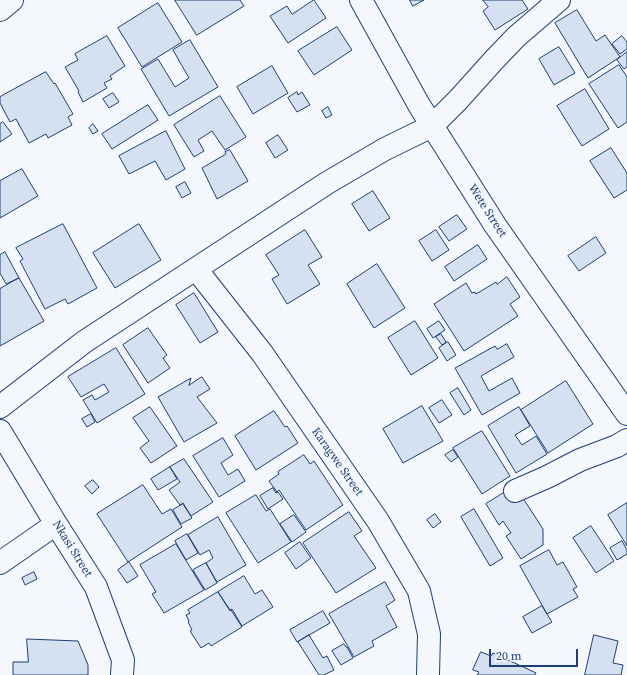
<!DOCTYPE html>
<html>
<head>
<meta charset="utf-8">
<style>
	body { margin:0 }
	#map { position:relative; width:627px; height:675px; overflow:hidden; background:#f4f7fb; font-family:"Source Serif 4",serif }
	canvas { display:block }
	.scale { position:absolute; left:489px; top:649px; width:89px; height:18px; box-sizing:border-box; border:2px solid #1d3f73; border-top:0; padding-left:5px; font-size:12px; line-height:14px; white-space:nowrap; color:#1d3f73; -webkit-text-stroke:3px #f4f7fb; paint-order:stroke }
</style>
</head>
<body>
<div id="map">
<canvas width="627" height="675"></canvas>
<div class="scale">20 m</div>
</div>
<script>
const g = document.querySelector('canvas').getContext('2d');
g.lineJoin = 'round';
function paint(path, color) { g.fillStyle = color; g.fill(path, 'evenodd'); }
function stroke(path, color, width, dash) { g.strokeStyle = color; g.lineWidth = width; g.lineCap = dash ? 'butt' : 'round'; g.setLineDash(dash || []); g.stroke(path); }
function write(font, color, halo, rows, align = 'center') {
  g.font = font + ' "Source Serif 4",serif'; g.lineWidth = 3; g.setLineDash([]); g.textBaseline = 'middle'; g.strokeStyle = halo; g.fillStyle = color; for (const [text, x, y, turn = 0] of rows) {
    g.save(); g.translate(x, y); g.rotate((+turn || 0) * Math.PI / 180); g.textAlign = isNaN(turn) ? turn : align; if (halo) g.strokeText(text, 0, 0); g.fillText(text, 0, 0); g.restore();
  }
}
const building = new Path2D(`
	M175,0H240L244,6L197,35Z
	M314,0L326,18L288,43L270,16L287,6L292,14Z
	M410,0H424L413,6Z
	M483,0H522L528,9L495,30L483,11L488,7Z
	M158,3L182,42L142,67L118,28Z
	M577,10L596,41L605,35L620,57L588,78L555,23Z
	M337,27L352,50L314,75L298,51Z
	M107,36L125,66L110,76L112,79L104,83L107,88L83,102L78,92L79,91L65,67L78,60L75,54Z
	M622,36L627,42V49L620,54L612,44Z
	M190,40L218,87L169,116L141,69L158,59L175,87L189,78L173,50Z
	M559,47L575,73L554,85L539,59Z
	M627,52V67L624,69L617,60Z
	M619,65L627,77V122L618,128L589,84Z
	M272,66L288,93L253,114L237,87Z
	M46,72L54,84L55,83L73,114L68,117L72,125L48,138L46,134L29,143L16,119L10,122L0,103V97Z
	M585,89L609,129L582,146L557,106Z
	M297,92L298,95L302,92L310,105L297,112L288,98Z
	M113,93L119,102L109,108L103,99Z
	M220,96L246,137L225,150L212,131L198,140L204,151L194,157L174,125Z
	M148,105L158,120L112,149L102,134Z
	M328,107L332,115L326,118L322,111Z
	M3,122L12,134L0,142V124Z
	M93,124L98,131L93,134L89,128Z
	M166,131L185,169L166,180L155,161L129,174L119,156Z
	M278,135L288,150L275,158L266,143Z
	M611,148L627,173V190L614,198L590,161Z
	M230,150L248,181L217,199L202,168L226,154L225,152Z
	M22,169L38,196L0,218V181Z
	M185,182L191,193L182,198L176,187Z
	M373,191L390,218L369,231L352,204Z
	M457,215L467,229L449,241L439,227Z
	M63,224L97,288L68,304L65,299L45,309L20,261L23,259L16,248Z
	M139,224L161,260L115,288L93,253Z
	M305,230L322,257L308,265L320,284L287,304L272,279L279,275L266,255Z
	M436,230L449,250L432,261L419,241Z
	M596,237L606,253L579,271L568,256Z
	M478,245L487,259L454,281L445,267Z
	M5,252L19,278L6,284L0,273V255Z
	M377,264L405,308L374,328L347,284Z
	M507,277L520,297L510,304L518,316L464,351L434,304L466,283L472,293L475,292L476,294L496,282L497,284Z
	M19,278L44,321L0,346V289Z
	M194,293L218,332L200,343L176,305Z
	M415,321L438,358L411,375L388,338Z
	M439,321L445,330L433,338L427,329Z
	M148,328L167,355L163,358L170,368L148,383L123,345Z
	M441,334L446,342L442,345L436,337Z
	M448,342L456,355L447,361L439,348Z
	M507,344L514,357L481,376L489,391L512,378L520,393L482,415L455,368L495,346L497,349Z
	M116,348L145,394L97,423L83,400L92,395L95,400L109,392L104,384L81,397L68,377Z
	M202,377L210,389L197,397L217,423L184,442L158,397L191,378L189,385Z
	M566,381L593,424L548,453L521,410Z
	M458,388L471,410L464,415L450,393Z
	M442,400L452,415L439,423L429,408Z
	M422,406L443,441L403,463L383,429Z
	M150,407L177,446L151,463L140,448L149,441L133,418Z
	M519,407L530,426L515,435L522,445L536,436L547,454L516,473L488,426Z
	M274,411L285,427L287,426L298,443L256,470L235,436Z
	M91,414L95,422L87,427L82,419Z
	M482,431L510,476L482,494L453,448Z
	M223,438L233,455L221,463L228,475L238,469L245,481L219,497L193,456Z
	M453,450L458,457L451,462L445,455Z
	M304,455L310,464L314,461L343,505L306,530L279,490L277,492L269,481L279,474L278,472Z
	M184,459L213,502L191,516L183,503L180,505L169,490L180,482L170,467Z
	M170,467L177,479L158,490L151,479Z
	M93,480L99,487L92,494L85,486Z
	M143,485L162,514L171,509L182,527L128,562L97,514Z
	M515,486L543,529V545L521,559L506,536L511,533L503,521L499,525L486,504Z
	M273,488L276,493L278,492L283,499L268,509L260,496Z
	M256,495L266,511L270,509L291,542L258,563L226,513Z
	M627,503V546L608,515Z
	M183,504L192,518L181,524L173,510Z
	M474,509L503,558L490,566L461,517Z
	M349,512L362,531L354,536L376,568L336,593L303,543Z
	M435,514L441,522L433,528L427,520Z
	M294,515L306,532L292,542L280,524Z
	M218,517L246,565L217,582L206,563L213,558L209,550L200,555L188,535Z
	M591,526L614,561L596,573L573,538Z
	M187,534L198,553L186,560L175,541Z
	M622,541L627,550V554L617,560L610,548Z
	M300,542L311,558L296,569L285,553Z
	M176,544L204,590L164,613L152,594L156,592L140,565Z
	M549,550L557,565L563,562L577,587L573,589L578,597L547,614L520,566Z
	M129,562L138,576L127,583L118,570Z
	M206,563L217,583L205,590L193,570Z
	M34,572L37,579L25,585L22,578Z
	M244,576L255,594L262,590L273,607L242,626L232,609L230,610L218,592Z
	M385,582L395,600L386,606L397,627L372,641L374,646L354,657L329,614Z
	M218,592L230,611L231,610L242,627L211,646L209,643L201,648L190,631L192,630L188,622L189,621L186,615L190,613L188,610Z
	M542,606L552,622L532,633L523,617Z
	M323,611L330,623L297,642L290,630Z
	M309,635L323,658L327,656L334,670L324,675H319L298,642Z
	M594,635L618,641L613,663L623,665L621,675H585Z
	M27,639L78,641L88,665V675H13V662H28Z
	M344,644L346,647H347L353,658L341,665L332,651Z
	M481,652L491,656L493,653L536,673L535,675H477L479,672L473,670Z`);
paint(building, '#d5e0f0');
stroke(building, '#1d3f73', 1);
const minor = new Path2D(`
	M361,0L419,105L495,225L627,414
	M0,10L12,0
	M196,269L262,353L378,521L419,591L429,634L428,675
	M0,407L84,342L327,183L385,149L432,126L458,100L494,60L516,37L559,0
	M0,431L56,524L96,587L123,660L122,675
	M515,491L547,477L580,460L617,446L627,440
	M0,563L56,524`);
stroke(minor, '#1d3f73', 24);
stroke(minor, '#f4f7fb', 22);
write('12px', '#1d3f73', '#f4f7fb', [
	["Wete Street",487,211,57],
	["Karagwe Street",337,462,55],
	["Nkasi Street",72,549,58]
]);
</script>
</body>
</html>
